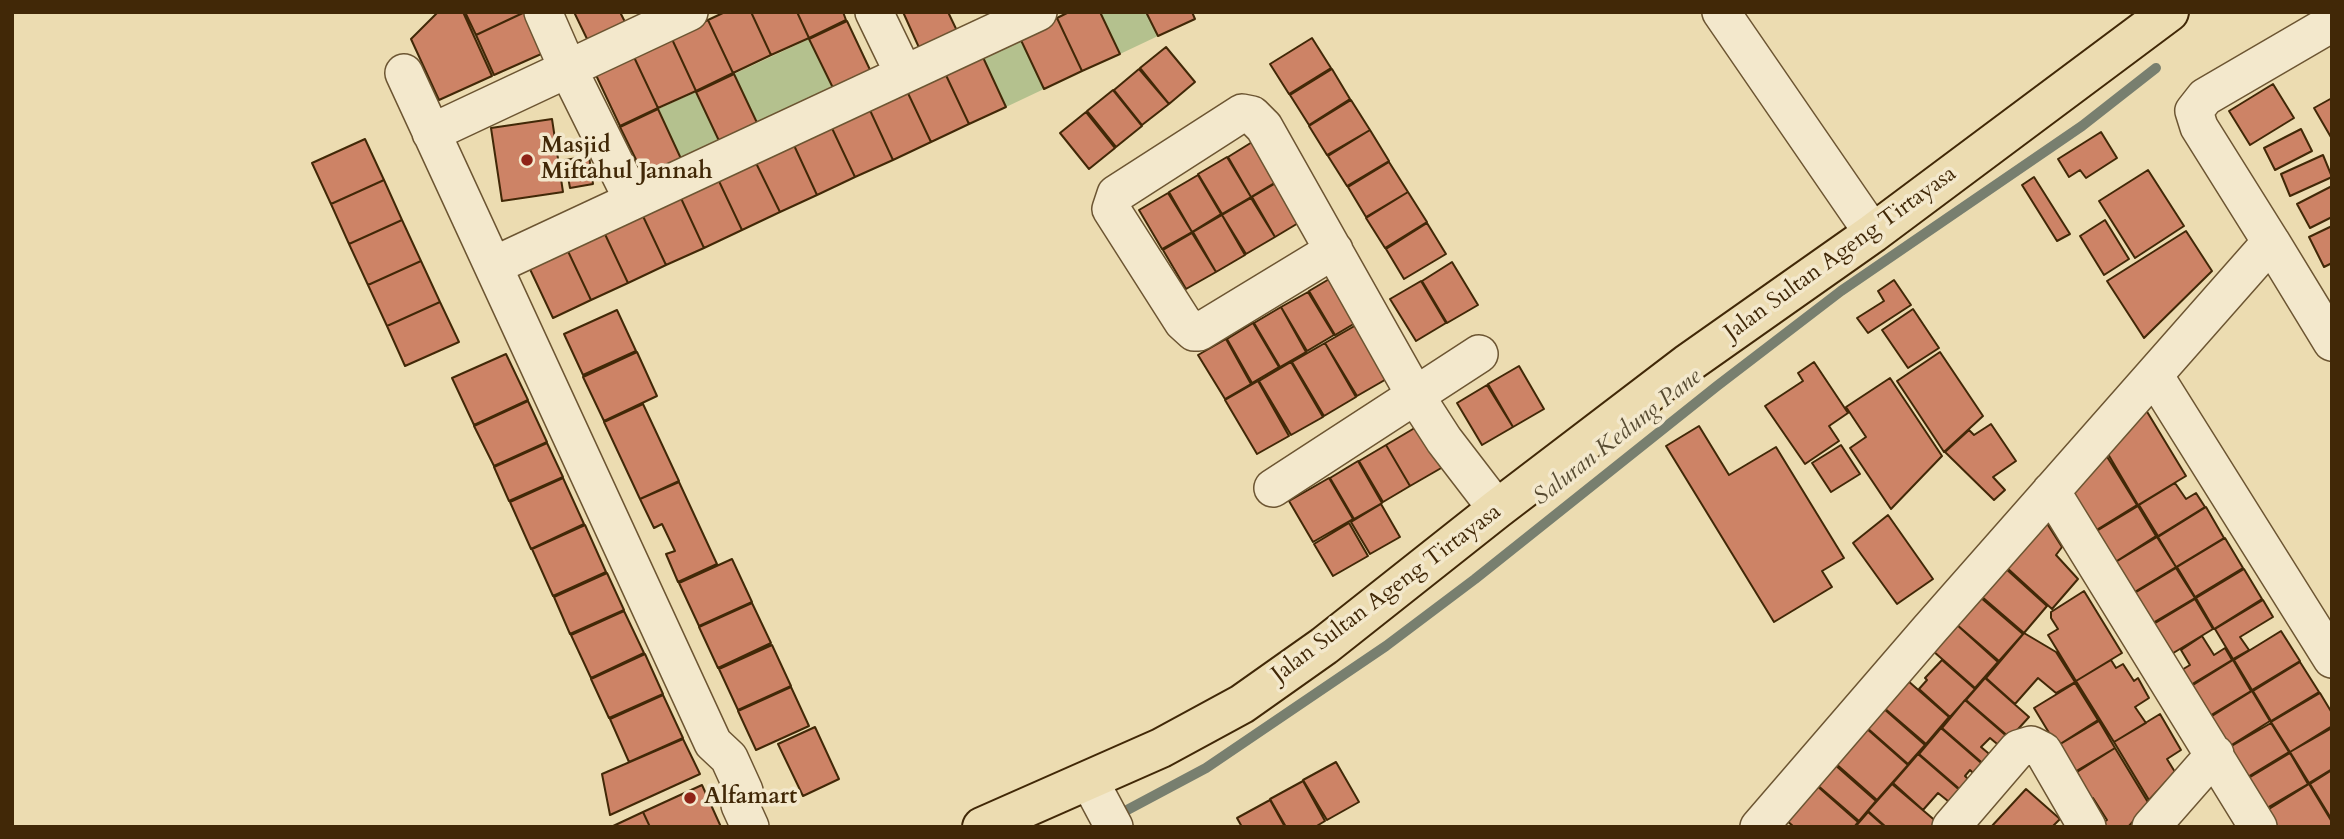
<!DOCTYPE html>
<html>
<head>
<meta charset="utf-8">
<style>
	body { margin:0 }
	#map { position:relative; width:2344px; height:839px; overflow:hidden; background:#ecdcb1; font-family:Cardo,serif }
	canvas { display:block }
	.frame { position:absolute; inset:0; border:14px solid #412807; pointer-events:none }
</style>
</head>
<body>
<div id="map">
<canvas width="2344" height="839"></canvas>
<div class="frame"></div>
</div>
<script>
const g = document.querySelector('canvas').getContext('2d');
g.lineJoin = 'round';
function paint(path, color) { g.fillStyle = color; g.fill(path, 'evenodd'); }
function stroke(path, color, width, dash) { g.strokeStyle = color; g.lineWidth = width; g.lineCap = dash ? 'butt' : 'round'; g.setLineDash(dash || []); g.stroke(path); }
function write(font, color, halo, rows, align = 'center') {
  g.font = font + ' Cardo,serif'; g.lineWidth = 7; g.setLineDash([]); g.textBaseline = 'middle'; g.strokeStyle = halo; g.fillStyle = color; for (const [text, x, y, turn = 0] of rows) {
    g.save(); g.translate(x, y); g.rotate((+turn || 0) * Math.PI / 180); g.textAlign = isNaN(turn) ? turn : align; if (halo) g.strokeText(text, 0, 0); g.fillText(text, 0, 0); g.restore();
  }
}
paint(new Path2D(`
	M1100,12H1146L1158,36L1120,54Z
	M1019,36L1044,89L1006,107L981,53Z
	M809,39L835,92L759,127L734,74Z
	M696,92L721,145L683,163L658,109Z`), '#b4c18e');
stroke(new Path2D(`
	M1114,817L1206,768L1386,646L1475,579L1717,386L1841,291L2082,126L2156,68`), '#787f6f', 10);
const building = new Path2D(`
	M438,12H463L492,76L439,100L411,39Z
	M465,12H525L476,35Z
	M525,12H530L548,51L494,75L476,35Z
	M574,12H620L627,26L589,43Z
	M725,12H751L771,55L733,73L708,20Z
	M751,12H797L809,38L771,55Z
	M797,12H843L846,20L809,38Z
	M903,12H948L959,35L921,52Z
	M1069,12H1100L1120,54L1082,71L1057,18Z
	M1146,12H1192L1195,19L1158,36Z
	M1057,18L1082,71L1044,89L1019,36Z
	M708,20L733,73L696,91L671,37Z
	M847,21L872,74L835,92L809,39Z
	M671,37L696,91L658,108L633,55Z
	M1312,38L1331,68L1289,94L1270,64Z
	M1166,47L1195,82L1169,104L1140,68Z
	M981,53L1006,107L969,124L944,71Z
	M633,55L658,108L620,126L595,73Z
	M1139,69L1169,104L1142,125L1114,90Z
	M1332,69L1350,99L1309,125L1290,95Z
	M944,71L969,124L931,142L906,89Z
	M734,74L759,127L721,145L696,92Z
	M2273,84L2294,118L2250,145L2229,111Z
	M906,89L931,142L893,160L868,106Z
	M1113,90L1142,126L1116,147L1087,111Z
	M2332,98V139L2314,108Z
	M1351,100L1370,130L1327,155L1309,126Z
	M868,106L893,160L855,177L830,124Z
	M658,109L683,163L646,180L620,127Z
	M1086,112L1115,148L1089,169L1060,133Z
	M552,119L563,192L502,201L491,128Z
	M830,124L855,177L817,195L792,141Z
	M2301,129L2312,151L2275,170L2264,148Z
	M1370,130L1389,161L1347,186L1328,156Z
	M2101,132L2117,158L2086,178L2080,170L2069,177L2058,159Z
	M365,139L384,180L331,204L312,163Z
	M1257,139L1281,179L1251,197L1228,157Z
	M792,141L817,195L780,212L754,159Z
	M2323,155L2332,177L2290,196L2281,174Z
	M589,156L593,184L570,188L565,160Z
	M1227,157L1251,197L1222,214L1198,174Z
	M754,159L780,212L742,230L717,177Z
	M1389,162L1408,192L1366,217L1348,187Z
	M2148,170L2184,226L2135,258L2099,201Z
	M1198,175L1221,214L1192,232L1169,192Z
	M717,177L742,230L704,248L679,194Z
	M2034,177L2070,234L2057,241L2022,185Z
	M384,180L402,220L349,244L331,204Z
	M1281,180L1305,219L1275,237L1252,197Z
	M2332,186V217L2310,228L2297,204Z
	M1408,192L1427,222L1385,248L1366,218Z
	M1168,193L1192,232L1162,249L1139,210Z
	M679,194L704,248L666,265L641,212Z
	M1251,198L1275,237L1246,254L1222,215Z
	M641,212L666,265L628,283L603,230Z
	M1222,215L1245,255L1216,272L1193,232Z
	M402,220L421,261L368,285L349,244Z
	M2105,220L2129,259L2104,275L2080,236Z
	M1427,223L1446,254L1404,279L1386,249Z
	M2332,226V263L2324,267L2309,237Z
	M603,230L628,283L591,300L566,247Z
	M2186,231L2212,271L2144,338L2107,281Z
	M1192,233L1216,272L1186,289L1163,250Z
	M566,247L591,300L553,318L528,265Z
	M421,261L440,302L387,326L368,285Z
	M1452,262L1478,305L1447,323L1422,281Z
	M1336,275L1362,319L1335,335L1309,291Z
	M1894,280L1911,305L1868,333L1857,318L1884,301L1878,291Z
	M1421,281L1446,323L1416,341L1390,299Z
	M1308,292L1334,335L1307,351L1281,307Z
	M440,302L459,342L405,366L387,326Z
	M1281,307L1306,352L1280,367L1254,323Z
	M1913,309L1939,348L1908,368L1882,330Z
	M617,310L636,351L583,375L564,334Z
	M1253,323L1279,367L1252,383L1227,339Z
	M1358,324L1390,377L1357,396L1325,343Z
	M1226,339L1251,384L1225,399L1198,355Z
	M1325,343L1356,397L1324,416L1292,362Z
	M637,352L657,396L604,421L583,377Z
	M1940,352L1983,416L1944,452L1897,381Z
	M506,354L528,400L474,425L452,378Z
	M1291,362L1323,417L1291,435L1259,381Z
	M1814,362L1848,413L1829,426L1839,441L1805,464L1765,406L1803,381L1798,373Z
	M1519,366L1544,409L1513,427L1488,384Z
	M1890,378L1942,456L1891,509L1850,448L1866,437L1846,407Z
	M1258,381L1289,436L1257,454L1225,400Z
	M1487,385L1513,427L1482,445L1457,403Z
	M528,401L547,442L494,466L474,426Z
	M643,404L679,481L640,499L604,422Z
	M2146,410L2186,476L2138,505L2108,454Z
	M1991,424L2016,461L1993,477L2005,490L1994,500L1945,452L1969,430L1974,435Z
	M1418,426L1443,467L1410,486L1386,445Z
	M1699,426L1729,475L1776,447L1844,558L1822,571L1832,587L1774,622L1666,446Z
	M547,443L563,477L509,501L494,467Z
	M1386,445L1410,486L1383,502L1359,461Z
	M1841,445L1860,474L1831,492L1812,463Z
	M2106,455L2137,505L2090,534L2067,498Z
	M1358,461L1382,503L1354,519L1330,478Z
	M563,478L584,524L531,549L510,502Z
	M1329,478L1353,519L1313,542L1289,501Z
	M679,482L717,564L678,582L666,554L675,551L662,524L654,528L640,499Z
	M2175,483L2186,499L2196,493L2205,507L2158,536L2139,505Z
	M1381,504L1400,537L1370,554L1351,522Z
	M2138,506L2156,536L2109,566L2090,535Z
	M2206,507L2224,538L2176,567L2158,537Z
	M1888,515L1933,579L1897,604L1853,543Z
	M2046,522L2062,547L2056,555L2078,579L2052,609L2006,567Z
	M1349,523L1368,556L1333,576L1314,544Z
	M585,525L606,572L553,596L532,549Z
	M2157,537L2176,567L2128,596L2109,566Z
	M2225,538L2243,568L2195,597L2177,567Z
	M732,559L752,602L699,626L679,583Z
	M2005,568L2047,606L2024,633L1981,596Z
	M2176,568L2195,598L2146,627L2128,597Z
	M2244,569L2262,599L2214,629L2196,598Z
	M607,573L624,610L570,634L554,597Z
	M2084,591L2122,653L2076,681L2048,635L2058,629L2051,618V612Z
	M1980,597L2023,634L1999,661L1956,624Z
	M2195,599L2213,629L2165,658L2147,628Z
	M2263,600L2273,617L2240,637L2249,650L2233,659L2215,629Z
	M752,603L771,643L718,668L699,627Z
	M624,611L644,653L591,678L571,635Z
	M1956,624L1998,662L1975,688L1933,651Z
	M2281,631L2300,661L2252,690L2234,660Z
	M2024,633L2056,652L2075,682L2056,693L2038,678L2015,704L1986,678Z
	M2202,636L2214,655L2225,648L2232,660L2189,686L2180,671L2190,665L2181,650Z
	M772,645L791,686L738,710L719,669Z
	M645,654L663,694L609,718L591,679Z
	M1942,660L1975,689L1950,717L1919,689L1927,680L1925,678Z
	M2111,660L2116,668L2123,664L2134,681L2138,678L2149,698L2135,707L2146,723L2114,742L2076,681Z
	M2233,660L2251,691L2203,720L2185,690Z
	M2300,662L2319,692L2271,721L2253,691Z
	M1985,678L2029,717L2010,738L1966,700Z
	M1907,680L1949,717L1926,744L1883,707Z
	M2075,683L2098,720L2057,746L2034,708Z
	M791,687L809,726L756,750L738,711Z
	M2252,691L2270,721L2222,751L2204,721Z
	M2320,693L2332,713V726L2290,752L2271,722Z
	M663,695L683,738L629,762L610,719Z
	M1965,700L2010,739L2002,748L1990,738L1981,747L1994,758L1987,767L1942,728Z
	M1883,708L1925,745L1908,764L1866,727Z
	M2160,714L2181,750L2167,759L2175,772L2149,800L2114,742Z
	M2099,721L2115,748L2073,773L2057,746Z
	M2271,723L2289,752L2241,781L2223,751Z
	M815,727L839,779L803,796L778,744Z
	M1866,728L1908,765L1877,800L1835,763Z
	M1941,728L1987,768L1978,778L1970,770L1965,776L1972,783L1963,792L1919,754Z
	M2332,728V769L2309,783L2290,752Z
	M683,739L700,774L610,815L602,774Z
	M2115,748L2149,804L2128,827H2106L2104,822L2107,820L2093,798L2090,800L2077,779L2080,778L2077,772Z
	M2290,753L2308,784L2260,812L2242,782Z
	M1918,754L1963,793L1953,805L1938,793L1923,810L1893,783Z
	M1336,762L1359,802L1327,820L1303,780Z
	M1834,764L1876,801L1859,821L1816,784Z
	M2332,770V820L2310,784Z
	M1303,781L1325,821L1315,827H1286L1270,799Z
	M1892,784L1938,823L1935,827H1886L1868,811Z
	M2309,784L2332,822V827H2269L2261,814Z
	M702,785L721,827H650L643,812Z
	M1816,785L1858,822L1854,827H1794L1785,819Z
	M2026,789L2060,819L2052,827H1991Z
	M1270,800L1285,827H1242L1237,818Z
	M643,812L650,827H611Z
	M1868,812L1885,827H1855Z`);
paint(building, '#cd8366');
stroke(building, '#412807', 2);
const minor = new Path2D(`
	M543,12L568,69L633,200
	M874,12L904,74
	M1721,12L1873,233
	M404,73L713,743L729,758L744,791L740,805L750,827
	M431,133L689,12
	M2271,242L2332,342
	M1334,250L1199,332H1194L1183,322L1111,209L1116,194L1242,113L1252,115L1264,127L1415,395L1444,440L1497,509
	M493,266L1038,12
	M2154,375L2332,659
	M1273,488L1479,354
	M2051,491L2258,827
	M1089,780L1114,827
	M1759,827L1929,630L2271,242L2199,127L2194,111L2205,97L2332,23
	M1951,827L2018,749L2031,745L2043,751L2087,827
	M2151,827L2215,754`);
const primary = new Path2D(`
	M982,827L1161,748L1242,704L1324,646L1497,509L1687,364L1873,233L2169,12`);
stroke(minor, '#6c5532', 40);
stroke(primary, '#412807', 42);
stroke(minor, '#f3e8cc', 37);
stroke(primary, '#ecdcb1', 38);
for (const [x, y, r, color] of [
	[527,160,7,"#8f2418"],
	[690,798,7,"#8f2418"]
]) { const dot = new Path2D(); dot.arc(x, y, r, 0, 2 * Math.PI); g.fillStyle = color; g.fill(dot); stroke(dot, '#f3e8cc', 2.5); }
write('bold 23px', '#412807', '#f3e8cc', [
	["Masjid",541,147],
	["Miftahul Jannah",541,173],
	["Alfamart",704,798]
], 'left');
write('23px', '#412807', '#f3e8cc', [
	["Jalan Sultan Ageng Tirtayasa",1841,254,-36],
	["Jalan Sultan Ageng Tirtayasa",1387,594,-37]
]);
write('italic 24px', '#584c32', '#f3e8cc', [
	["Saluran Kedung Pane",1618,438,-38]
]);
</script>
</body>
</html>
